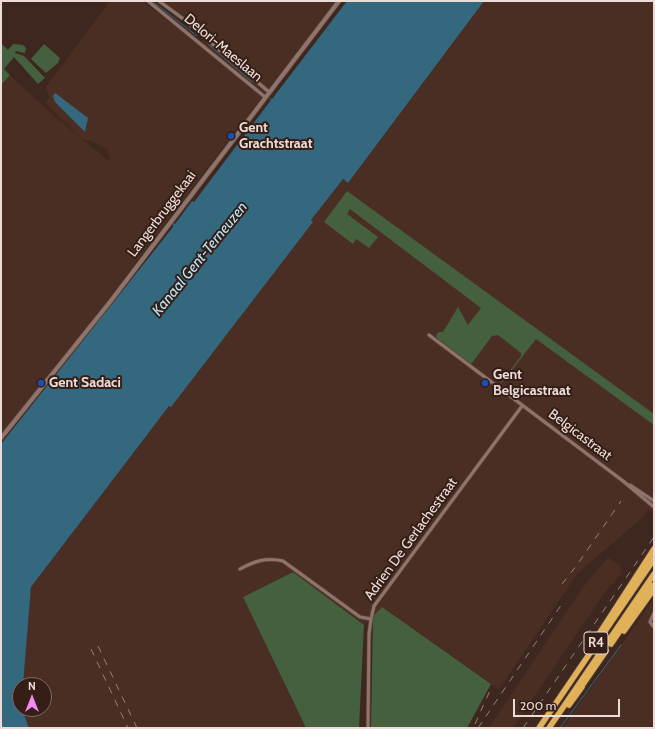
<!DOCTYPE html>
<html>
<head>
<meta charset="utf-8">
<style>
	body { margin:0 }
	#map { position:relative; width:655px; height:729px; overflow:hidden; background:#3e271f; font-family:Cabin,sans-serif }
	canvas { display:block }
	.frame { position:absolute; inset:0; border:2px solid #ecdcd7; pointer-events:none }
	.north { position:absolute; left:12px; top:677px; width:40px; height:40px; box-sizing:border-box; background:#341e16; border:1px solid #7e6a63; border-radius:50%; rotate:0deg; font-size:11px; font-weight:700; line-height:16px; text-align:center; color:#ecdcd7 }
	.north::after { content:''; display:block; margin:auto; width:14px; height:18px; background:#f18af4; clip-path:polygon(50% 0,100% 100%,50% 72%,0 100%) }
	.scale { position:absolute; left:513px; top:699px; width:107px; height:18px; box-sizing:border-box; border:2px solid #ecdcd7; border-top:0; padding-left:5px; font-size:12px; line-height:14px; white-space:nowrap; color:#ecdcd7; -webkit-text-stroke:3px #341e16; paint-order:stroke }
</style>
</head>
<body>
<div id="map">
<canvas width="655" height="729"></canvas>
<div class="frame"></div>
<div class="north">N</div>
<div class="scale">200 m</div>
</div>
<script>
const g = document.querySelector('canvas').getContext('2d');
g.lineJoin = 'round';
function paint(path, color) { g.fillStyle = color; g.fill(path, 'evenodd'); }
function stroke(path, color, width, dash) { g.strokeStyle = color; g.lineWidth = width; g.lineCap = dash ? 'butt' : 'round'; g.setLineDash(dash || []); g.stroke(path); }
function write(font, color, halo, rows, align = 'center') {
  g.font = font + ' Cabin,sans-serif'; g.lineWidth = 4; g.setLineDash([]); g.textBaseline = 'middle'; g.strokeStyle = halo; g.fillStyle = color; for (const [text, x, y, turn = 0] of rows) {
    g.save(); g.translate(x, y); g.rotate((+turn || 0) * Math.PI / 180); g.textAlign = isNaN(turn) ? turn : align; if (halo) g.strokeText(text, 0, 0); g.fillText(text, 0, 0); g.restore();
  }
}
paint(new Path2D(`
	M110,1H141L177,27L199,46L206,37L160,1H336L198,180L1,441V85L10,75L53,115L81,138L46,103L49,98L46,87ZM82,139L94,142L108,150L110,162Z
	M484,1H654V513L648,509L643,517L577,574L499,689L382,607L364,625L293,572L243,597L306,728H29L22,709H44V685H23L31,587L169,406H171L313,222L311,220L343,179L348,183Z
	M608,558L620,565L622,573L605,592L513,728H489L571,605L590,578Z
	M654,598V728H563L641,617Z`), '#4b2e23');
paint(new Path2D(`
	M1,43L8,50L13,44L23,45L26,48L25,53L16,51L15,53L24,56L45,78L38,84L14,57L4,69L10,75L1,85Z
	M44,44L60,58L58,63L46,73L31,59Z
	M347,191L654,414V425L536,339L501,384H500L521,356V353L498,335L492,336L472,363H469L437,338L436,335L439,332H443L458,307L468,325L481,308L350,209L347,214L378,237L369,248L356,239L353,244L324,222Z
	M293,572L364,625L359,728H306L243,597Z
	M382,607L491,684L467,728H371L373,616Z`), '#44603f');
paint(new Path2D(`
	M347,1H484L348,183L343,179L311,220L313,222L171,407L169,406L31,587L23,685H20V709H22L29,728H1V444L173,227V223L175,224L192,201L194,202L271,100L269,98L272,99Z
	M55,93L88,118L85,132L55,102L53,96Z`), '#33687f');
stroke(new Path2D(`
	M152,1L197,36
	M208,44L252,82
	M560,728L621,645`), '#33687f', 1);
const street = new Path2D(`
	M148,1L265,97
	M159,1L182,18L269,92
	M429,335L623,481L654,507
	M630,485L654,501
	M240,569C255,561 266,557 283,561L360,617L371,619
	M654,613L650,622L654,627
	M368,728L369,634L371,619L374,606L522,406`);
const secondary = new Path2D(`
	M1,438L110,302L339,1`);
const highway = new Path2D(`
	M624,631L654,589
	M599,634L654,549
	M611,644L651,585
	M579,690L606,651
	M569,705L582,687
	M539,728L654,559
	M549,728L654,574`);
stroke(street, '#58453e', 4.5);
stroke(secondary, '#58453e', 5.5);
stroke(highway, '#58453e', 7);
stroke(street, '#90746b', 3);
stroke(secondary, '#90746b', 4);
stroke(highway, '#e1b159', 5.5);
stroke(new Path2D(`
	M562,584L577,565L621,501
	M98,646L137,728
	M91,649L128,728
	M475,724L492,686
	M478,728L564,601
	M523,728L654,537`), '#94817a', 1, [7, 7]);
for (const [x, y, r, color] of [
	[231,136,4,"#1a4fb4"],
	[41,383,4,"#1a4fb4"],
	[485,383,4,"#1a4fb4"]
]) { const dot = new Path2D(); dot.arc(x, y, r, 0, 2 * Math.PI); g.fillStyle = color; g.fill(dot); stroke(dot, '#341e16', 1.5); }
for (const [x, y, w] of [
	[596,643,24]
]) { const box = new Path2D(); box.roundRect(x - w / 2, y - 11, w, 22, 3); g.fillStyle = '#341e16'; g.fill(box); stroke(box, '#ecdcd7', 1); }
write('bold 13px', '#ecdcd7', null, [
	["R4",596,643]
]);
write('14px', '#ecdcd7', '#341e16', [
	["Delori-Maeslaan",223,48,40],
	["Langerbruggekaai",162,214,-53],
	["Belgicastraat",580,435,37],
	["Adrien De Gerlachestraat",411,539,-54]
]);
write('bold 14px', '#ecdcd7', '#341e16', [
	["Gent",239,128],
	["Grachtstraat",239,144],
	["Gent",493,375],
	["Belgicastraat",493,391],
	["Gent Sadaci",49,383]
], 'left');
write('italic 15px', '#b6e6fc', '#341e16', [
	["Kanaal Gent-Terneuzen",200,259,-51]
]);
</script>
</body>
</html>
